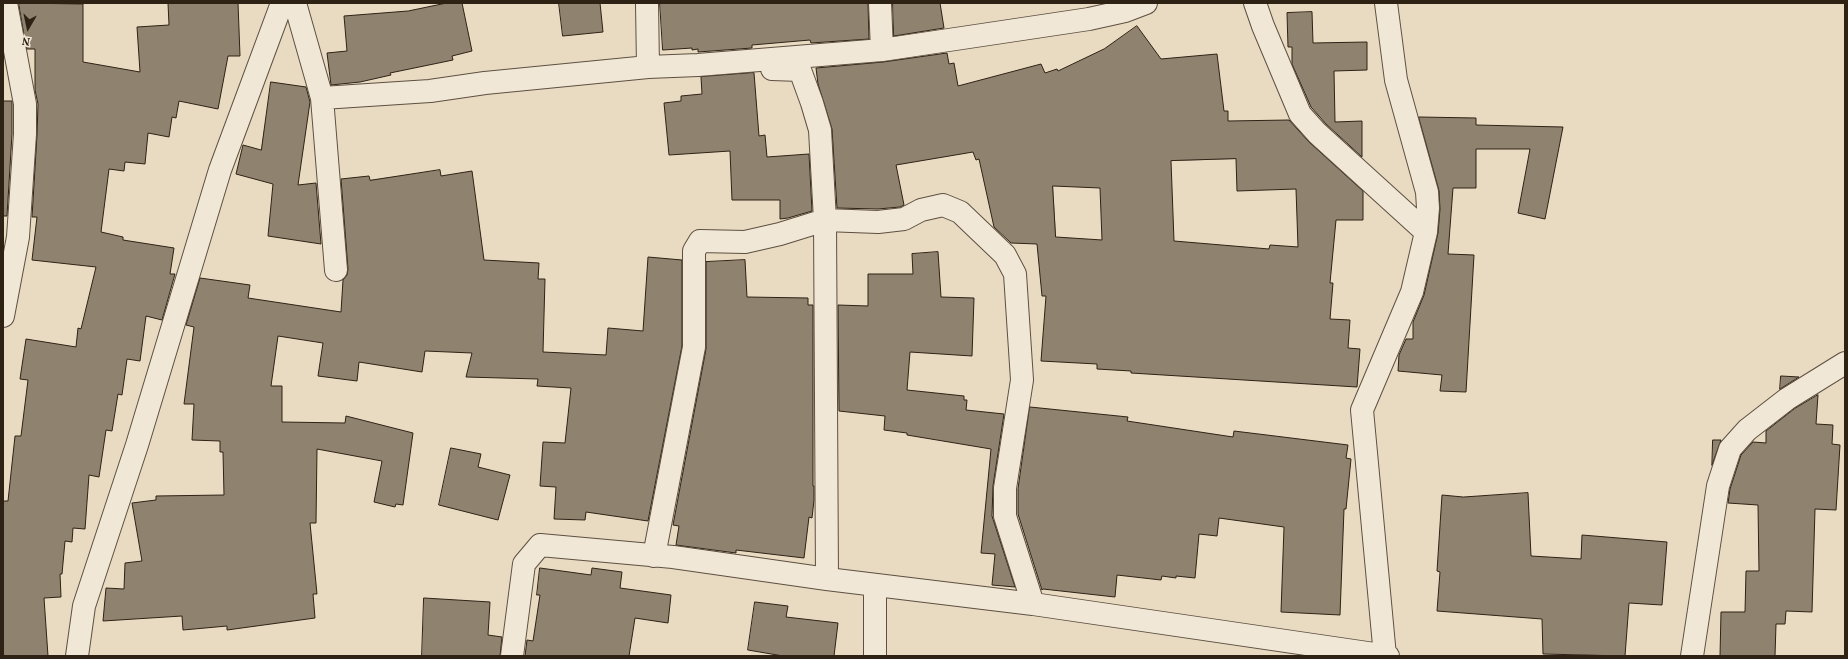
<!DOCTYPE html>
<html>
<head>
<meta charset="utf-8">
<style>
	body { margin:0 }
	#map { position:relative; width:1848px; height:659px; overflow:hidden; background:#e9dac2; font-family:Vollkorn,serif }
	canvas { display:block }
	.frame { position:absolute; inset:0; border:4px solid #2e2215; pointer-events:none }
	.north { position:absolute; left:8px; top:8px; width:40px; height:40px; -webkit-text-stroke:3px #f1e7d7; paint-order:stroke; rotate:189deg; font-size:11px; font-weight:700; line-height:16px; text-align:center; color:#2e2215 }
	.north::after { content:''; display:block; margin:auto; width:14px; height:18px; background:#2e2215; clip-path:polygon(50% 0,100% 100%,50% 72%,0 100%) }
</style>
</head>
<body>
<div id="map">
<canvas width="1848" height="659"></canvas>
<div class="frame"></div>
<div class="north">N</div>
</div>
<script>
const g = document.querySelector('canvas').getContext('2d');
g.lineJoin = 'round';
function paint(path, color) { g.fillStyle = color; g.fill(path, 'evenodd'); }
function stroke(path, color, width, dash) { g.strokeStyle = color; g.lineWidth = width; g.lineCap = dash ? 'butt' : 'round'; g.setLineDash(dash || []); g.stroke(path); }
const building = new Path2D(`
	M19,3L83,4V62L140,72L137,27L169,25L168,3H238L240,56H228L218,109L179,101L176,118L172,117L169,137L148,133L145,164L125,162L124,171L109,169L101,232L123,237V240L174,248L170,274H175L162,320L146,316L140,361L127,359L122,395L118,394L112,431L106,430L99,477L89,475L85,529L73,528L72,542L65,541L62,574H60L61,597L44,598L48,656H3V501H8L15,436H21L28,380L20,379L26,339L76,347L78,328L81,329L96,267L32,260L37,217H32L37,135L38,104L35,90V49H27Z
	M447,3H462L472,51L452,56L453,60L390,73L391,75L360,82L331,85L327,53L347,51L344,16L408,11Z
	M559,3H600L603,32L563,36Z
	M660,3H868L869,39L811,43L810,40L752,45V48L698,52V49L692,50V48L663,50Z
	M893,3H940L944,28L894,36Z
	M1312,12L1313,43L1367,42V70L1334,71L1335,122L1362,121V157L1326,124L1311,107L1292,64V47H1288L1287,13Z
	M1137,26L1161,59L1217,54L1224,111H1228V121L1289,120L1309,142L1363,191V220H1336L1330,283H1333L1330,319L1350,320L1348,348L1360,349L1357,387L1131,373V371L1097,369V364L1041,361L1046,296H1042L1037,244L1011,243L994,227L979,159L976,160L973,152L896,165L904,205L900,207L878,209L837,208L832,129L818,84L816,68L883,62L947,53L949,64L954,63L958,86L1041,64L1045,73L1057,69L1058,71L1104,49ZM1236,159L1237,191L1296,189L1298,247L1270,245L1269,249L1174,241L1171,161ZM1053,186L1100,188L1102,240L1056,237Z
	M754,73L759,136L765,135L767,157L809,154L812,211L788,218L780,219V200H732L730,151L669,155L664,103L681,101V96L702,94L701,77Z
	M271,82L306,87L310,102L298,185L316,183L321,244L268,236L273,184L236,174L243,145L261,150Z
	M3,101H12V134L7,216H3Z
	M1419,117L1476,118V125L1563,127L1545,219L1518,213L1530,149H1476V188H1453L1448,254L1474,255L1466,392L1440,391L1442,375L1398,371L1399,355L1406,339H1413V322L1424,295L1438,233L1440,209L1439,191Z
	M440,170L441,176L472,171L484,260L539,263L538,279H545L543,352L606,355L608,328L643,331L648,257L682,260V346L648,521L586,512L585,520L554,519L556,487L540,486L543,442L565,443L571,388L537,386L538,379L466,377L472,353L425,351L422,372L359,362L357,381L318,376L323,343L278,336L271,386H282V422L345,423L346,416L413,433L403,505L396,504L395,507L374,502L382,461L317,449L316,523H310L317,594H313L315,618L227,630V626L183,630L182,616L103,621L106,588L124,589L125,563L142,561L132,503L156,500V496L224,495L223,452H220V441L192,440L194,404H184L194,327L186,325L200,278L250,285L248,298L341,312L343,280L347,275L348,269L341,179L369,176L370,180Z
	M938,252L941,297L974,298L972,356L910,352L907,390L964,396V400H967L966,410L1004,414L993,486L992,516L1015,587L992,585L995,554L981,553L991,449L907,435V433L884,430L885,416L839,411L838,305L868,306V274H913L912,254Z
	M745,260L747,297L808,298V305H813V486H814V500L812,518L809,517L804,558L736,550V553L676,545L679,526L673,525L706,349V262Z
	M1781,376L1799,377L1780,389Z
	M1818,395L1816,424L1833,425L1832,444L1840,445L1836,510L1815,509L1812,612L1786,611L1785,624H1776L1775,656H1720L1721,612H1745L1746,571H1759L1758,505L1728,503L1730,489L1741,455L1753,442L1766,443V431L1794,409Z
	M1030,407L1128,417L1127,421L1233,437L1234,431L1348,445L1346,458L1351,459L1346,509H1344L1340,615L1281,612L1284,527L1219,518L1217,536L1199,534L1195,578L1176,576V578L1162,576L1161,580L1117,575L1115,597L1043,589L1042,590L1018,514V489Z
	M1713,440H1721L1712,465Z
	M451,448L481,454L478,467L510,475L498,520L439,505Z
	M1528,493L1531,556L1581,559L1582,535L1667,542L1662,605L1629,603L1625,656L1543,654L1542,619L1437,611L1440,572L1437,571L1442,495L1463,497Z
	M540,568L591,575L592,568L622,572L620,588L671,595L668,623L635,618L629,656H525L527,640L533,641L540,595H537Z
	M424,598L490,602L488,635L502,637L500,656H422Z
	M755,602L788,606L786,617L838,623L834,656H783L748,650Z`);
paint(building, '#8f826f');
stroke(building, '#2e2215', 1);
const street = new Path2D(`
	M295,3L322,98L336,270
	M647,3L648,67
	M880,3L882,50
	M1255,3L1263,26L1300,114L1317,133L1426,232
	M322,98L430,91L485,83L648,67L698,65L882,50L1089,19L1125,11L1146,3
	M3,316L18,237L25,134V104L6,3
	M654,556L694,347V251L700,241L745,242L780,234L825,220L820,130L812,103L800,70L772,69
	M827,579L825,220L878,222L904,219L921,210L943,205L960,212L1005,255L1015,274L1022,380L1005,488V516L1033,604
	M875,585V656
	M77,656L84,606L137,445L220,170L282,3
	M512,656L524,564L540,545L673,557L827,579L1033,604L1388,656
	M1385,656L1362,410L1412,292L1426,232L1428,208L1427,192L1396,80L1386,3
	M1692,656L1718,486L1730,449L1747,430L1787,399L1845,363`);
stroke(street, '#5d5040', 24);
stroke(street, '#f1e7d7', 22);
</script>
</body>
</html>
